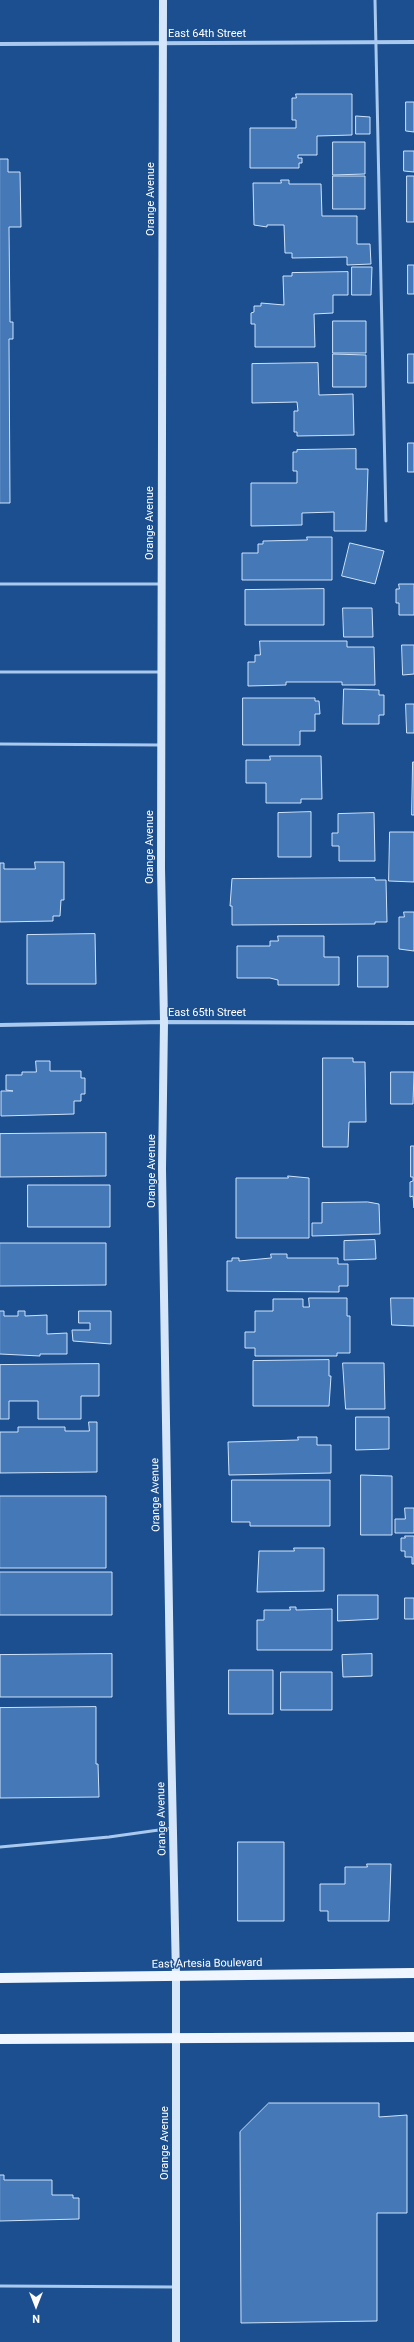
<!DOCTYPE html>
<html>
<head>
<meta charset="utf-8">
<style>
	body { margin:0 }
	#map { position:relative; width:414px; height:2342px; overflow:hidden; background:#1b4f8f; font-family:Roboto,sans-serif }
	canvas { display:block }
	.north { position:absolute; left:16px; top:2286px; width:40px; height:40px; -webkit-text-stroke:3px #1b4f8f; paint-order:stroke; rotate:180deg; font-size:11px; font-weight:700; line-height:16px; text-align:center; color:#fff }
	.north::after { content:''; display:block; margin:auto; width:14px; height:18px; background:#fff; clip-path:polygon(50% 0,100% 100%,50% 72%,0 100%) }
</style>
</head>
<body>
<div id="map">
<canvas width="414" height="2342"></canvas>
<div class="north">N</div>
</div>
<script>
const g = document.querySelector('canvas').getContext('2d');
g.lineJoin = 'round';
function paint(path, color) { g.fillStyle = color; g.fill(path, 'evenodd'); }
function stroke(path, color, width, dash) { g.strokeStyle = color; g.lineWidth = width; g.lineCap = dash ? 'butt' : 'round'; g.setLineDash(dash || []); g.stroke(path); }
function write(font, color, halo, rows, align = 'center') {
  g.font = font + ' Roboto,sans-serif'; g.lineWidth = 3; g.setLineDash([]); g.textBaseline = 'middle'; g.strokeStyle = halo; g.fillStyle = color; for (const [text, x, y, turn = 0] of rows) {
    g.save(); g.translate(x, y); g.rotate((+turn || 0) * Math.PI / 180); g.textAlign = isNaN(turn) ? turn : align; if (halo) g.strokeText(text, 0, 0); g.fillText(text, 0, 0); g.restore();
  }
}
const building = new Path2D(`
	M296,94H352V135L317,136V155H298V158H302V163H299V168H250V128H296V120H292V98H296Z
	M406,102H414V132L406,131Z
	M356,116L370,117V134H356Z
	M333,142H365V174L333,175Z
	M404,151H414V172L404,171Z
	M0,159H8V172H20L21,227H9L10,322H13V339H9L10,503H0Z
	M333,176H365V209H333Z
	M407,176H414V222H407Z
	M281,180H289V184H321L322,216H357V244H370L371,264L347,265V257L292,258V253H285L284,225H267V227L254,225L253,183H281Z
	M408,265H414V294H408Z
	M352,267H372L371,295H352Z
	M348,272V295H333V313L314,314L315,347H255V324H251V313L254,312V306H261V303L284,305L283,276H292V273Z
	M333,321H366V353H333Z
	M333,354L366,355V387H333Z
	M408,354H414V383H408Z
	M318,363L319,395L353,394L354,435L297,436V432H294V411H298L297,402L252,403V364Z
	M408,443H414V472H408Z
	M356,449V469H368L366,531H334V512L302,513V525L251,526V483H297V471H293V452H297V450Z
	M307,537H332V580H242V553H258V544H263V541L307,540Z
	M350,543L384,551L375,584L342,576Z
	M399,584H414V615H399V603H396V589H399Z
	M324,589V625H245V590Z
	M343,608H372L373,637H344Z
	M260,641H347V647H374L375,685H342V682H286V685L248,686V662H255V655H260Z
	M402,645H414V674L403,675Z
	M344,689L379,690V695H384V715H379V724H343Z
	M243,698H315V701H319L320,714H315V731H300V745H243Z
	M406,704H414V733H407Z
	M270,756H321L322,799H301V803H266V783H246V760H270Z
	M413,762H414V815H412Z
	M311,812V857H278V813Z
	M374,813L375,861H339V846H332V833H338V814Z
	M390,832H414V882L389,881Z
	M35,862H64V900H61L60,916H53V921L0,922V863H4V869H35Z
	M375,878V880H386L387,922H375V924L232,925V906H230L232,879Z
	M404,912H414V951L399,949V917H404Z
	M95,934L96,984H27V935Z
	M278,936H324V957H339V985H278V980L270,978H237V946H270V941H278Z
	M358,956H388V987H358Z
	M323,1058H353V1062H365L366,1122H349L348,1147H323Z
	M36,1061H50V1071H81V1078H85V1094H81V1101H74V1114L1,1116V1091H13L6,1090V1075H22V1072H36Z
	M391,1072H414L413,1104H391Z
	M106,1133V1176L0,1177V1134Z
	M411,1146H414V1208L413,1196L410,1197V1182L413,1181V1177H411Z
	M288,1176L309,1178V1238H236V1178H288Z
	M28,1185H110V1227H28Z
	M368,1202L379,1204L380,1234L312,1236V1223H322V1203Z
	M375,1240L376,1259L344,1260V1241Z
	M0,1243H106V1285L0,1286Z
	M271,1254H287V1258H338V1264H348V1286H339V1292L227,1291V1261H232V1258H239V1261L271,1258Z
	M309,1298H347V1316H350V1353H337V1356H255V1348H245V1332H255V1311H273V1299H303V1307H309Z
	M391,1298H414V1326L392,1325Z
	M0,1311H4V1316H18V1311H25V1316L47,1315V1334L67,1333V1354H40V1356L0,1354Z
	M79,1311H111V1344L73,1341L72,1330H90V1323H79Z
	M329,1360V1376H331L329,1406H253V1361Z
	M343,1363H384L385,1409H346Z
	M99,1364V1396H81V1419H38V1401H9V1419H0V1365Z
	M356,1417H389V1449L356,1450Z
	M89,1422H97V1472L0,1473V1432H18V1427H65V1431H89Z
	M298,1437H317V1445H331V1473L229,1475L228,1442L298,1440Z
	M361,1475L392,1476V1535H361Z
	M232,1480H330V1526H250V1522H232Z
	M0,1496H106V1568H0Z
	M405,1508H414V1533H395V1519H405Z
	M405,1536H414V1564H412V1557H405V1551H401V1538H405Z
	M294,1548H324V1591L257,1592L259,1551H294Z
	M0,1572H112V1615H0Z
	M338,1595H378V1619L338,1621Z
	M405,1598H414V1619H405Z
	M290,1607H296V1610L332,1609V1650H257V1620H264V1610H290Z
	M112,1654V1697H0V1655Z
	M372,1654V1676L343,1677L342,1655Z
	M229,1670H273V1714H229Z
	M281,1672H332V1710H281Z
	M96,1707V1764H98L99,1797L0,1798V1708Z
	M238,1842H284V1921H238Z
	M367,1864H391L389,1921H328V1911H320V1884H345V1867H367Z
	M269,2103H379V2117L407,2115V2213H377V2321L241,2323L240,2132Z
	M0,2175H4V2180H52V2195H73V2198H79V2219L0,2221Z`);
paint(building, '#4478b7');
stroke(building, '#cfe3fa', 1);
stroke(new Path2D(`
	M375,0L386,521
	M0,584H160
	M0,672H161
	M0,744L160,745
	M0,1847L109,1837L173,1828
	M0,2286L176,2287`), '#a9c9ee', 3);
stroke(new Path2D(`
	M0,44L414,42
	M0,1025L164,1022L414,1023`), '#a9c9ee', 4);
stroke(new Path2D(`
	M163,0L161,868L164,1022L162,1169L171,1738L176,1976V2342`), '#d6e6fa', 8);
stroke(new Path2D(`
	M0,1978L414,1973
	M0,2039L414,2037`), '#f0f6ff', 10);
write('11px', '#fff', '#1b4f8f', [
	["East 64th Street",207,34],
	["Orange Avenue",151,199,-90],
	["Orange Avenue",150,523,-90],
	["Orange Avenue",150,847,-90],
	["East 65th Street",207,1013],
	["Orange Avenue",152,1171,-90],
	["Orange Avenue",156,1495,-91],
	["Orange Avenue",162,1819,-91],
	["East Artesia Boulevard",207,1964,-1],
	["Orange Avenue",165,2143,-90]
]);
</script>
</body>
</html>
